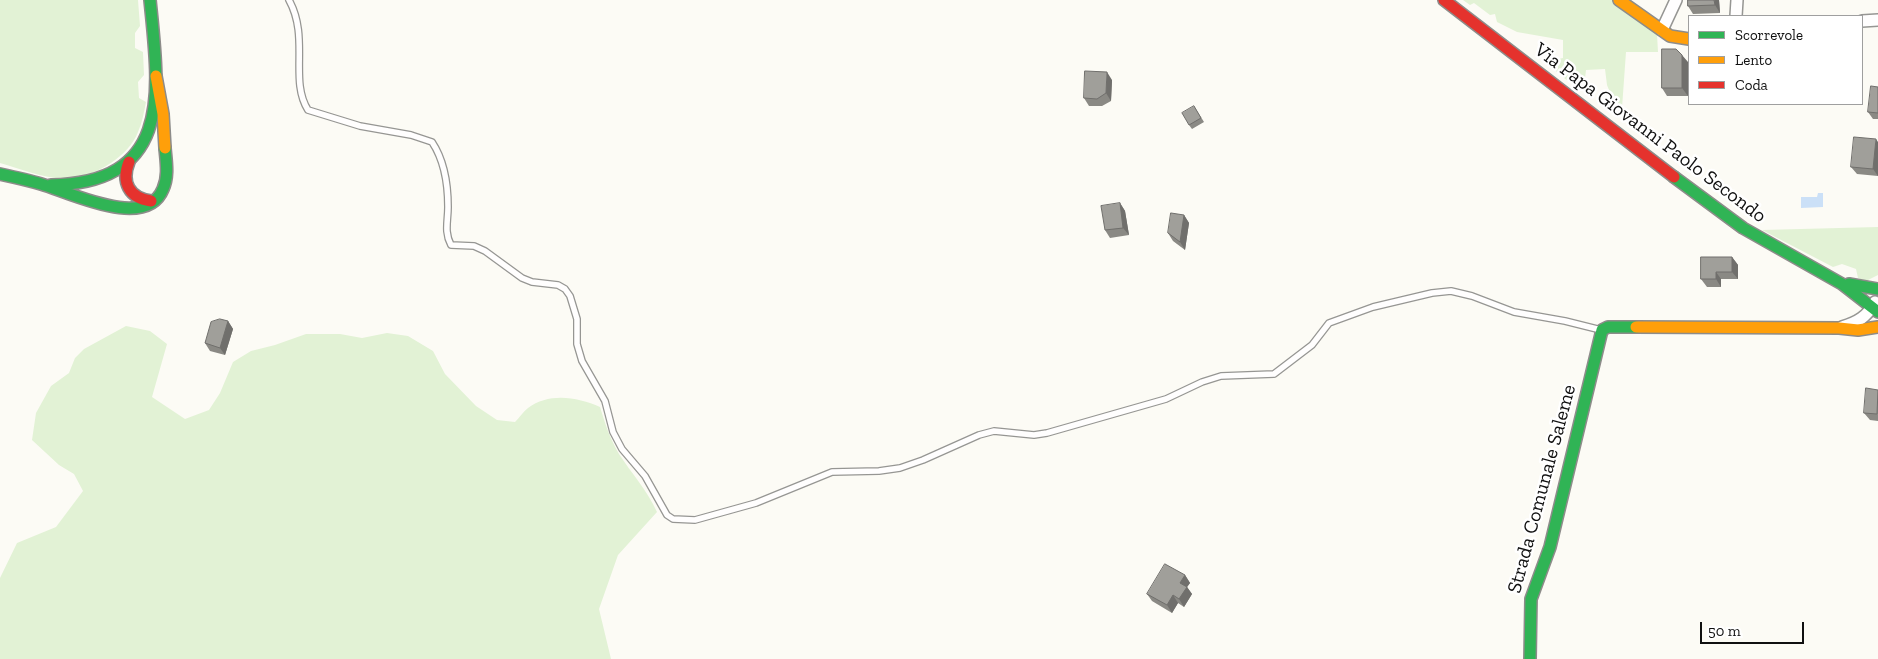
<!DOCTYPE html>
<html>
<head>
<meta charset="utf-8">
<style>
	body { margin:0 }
	#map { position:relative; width:1878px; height:659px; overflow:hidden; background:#fcfbf5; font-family:"Zilla Slab",serif }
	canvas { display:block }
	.legend { position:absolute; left:1688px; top:15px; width:175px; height:90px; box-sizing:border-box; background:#fff; border:1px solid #9f9f9f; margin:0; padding:6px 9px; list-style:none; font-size:15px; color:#101010 }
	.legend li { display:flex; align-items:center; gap:10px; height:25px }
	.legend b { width:25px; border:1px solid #9f9f9f }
	.scale { position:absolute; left:1700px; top:622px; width:104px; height:22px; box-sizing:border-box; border:2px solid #101010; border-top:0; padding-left:6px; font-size:15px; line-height:18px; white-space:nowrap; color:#101010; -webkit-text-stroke:4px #fff; paint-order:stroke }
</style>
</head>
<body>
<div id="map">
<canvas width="1878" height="659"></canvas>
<ul class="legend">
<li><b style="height:6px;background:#30b455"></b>Scorrevole</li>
<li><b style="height:6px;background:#ff9f0a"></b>Lento</li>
<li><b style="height:6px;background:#e5322d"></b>Coda</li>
</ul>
<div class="scale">50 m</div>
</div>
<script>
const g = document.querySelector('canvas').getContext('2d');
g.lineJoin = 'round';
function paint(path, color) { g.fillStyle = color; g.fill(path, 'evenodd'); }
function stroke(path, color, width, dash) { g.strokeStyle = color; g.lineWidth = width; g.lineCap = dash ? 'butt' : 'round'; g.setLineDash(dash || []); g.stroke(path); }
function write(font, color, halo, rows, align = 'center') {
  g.font = font + ' "Zilla Slab",serif'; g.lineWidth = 5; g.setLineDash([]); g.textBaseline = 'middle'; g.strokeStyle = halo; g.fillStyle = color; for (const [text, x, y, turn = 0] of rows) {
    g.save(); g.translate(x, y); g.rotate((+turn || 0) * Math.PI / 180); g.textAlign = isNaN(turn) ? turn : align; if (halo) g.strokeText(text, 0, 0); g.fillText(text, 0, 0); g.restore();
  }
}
paint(new Path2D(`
	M0,0H138L140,26L135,33V48L143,52L144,75L138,82L139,98L146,102C144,112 142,123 138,132C129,156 96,176 71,178C49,181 22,169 0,163Z
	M1463,0H1612L1657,34L1658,52H1626L1622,108L1615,105L1607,85L1605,69L1586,70L1585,79L1581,84C1570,85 1561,76 1554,69L1553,64L1557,59L1563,58V40L1517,32L1497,22L1495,14L1490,15L1474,3L1470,5Z
	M1878,227V275L1866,281L1858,278L1856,269L1842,264L1833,267L1762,230Z
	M126,326L150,331L167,344L152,397L185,419L209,410L220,393L233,362L251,351L275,345L306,334H340L362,338L387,333L408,336L433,351L445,374L476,406L497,420L515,422C519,418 523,412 528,408C549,392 578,397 600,407C605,423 610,439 619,454C632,474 647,490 657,512L618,555L599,609L611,659H0V578L17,543L56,527L83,491L74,474L59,465L32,440L36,413L51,386L69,373L75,358L84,349Z`), '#e2f2d5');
paint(new Path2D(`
	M1818,193H1823V207L1801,208V197H1817Z`), '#cbe0f7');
const lane = new Path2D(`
	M289,0C310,38 289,80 308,110L360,126L411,135L432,142C444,160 448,185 448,207C448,221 444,232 451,245L474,246L485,251L522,278L532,282L558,285L565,289L570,296L577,319V344L582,361L605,401L613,432L622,449L645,476L667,515L673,519L695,520L756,503L832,472L879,471L900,468L923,460L979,435L994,431L1034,435L1047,433L1166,399L1202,382L1221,376L1274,374L1312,345L1329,323L1373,307L1432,293L1451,291L1472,296L1514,312L1565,321L1601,330`);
const street = new Path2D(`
	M1736,16L1737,0
	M1862,21L1878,20
	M1662,30L1676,0
	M1842,327C1858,322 1867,317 1875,302`);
const fast = new Path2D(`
	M0,174C14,177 28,180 41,184C69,192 146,231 163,189C169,176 166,161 165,148
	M1674,177L1743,228L1842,284L1878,312
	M51,185C174,183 159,90 150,0
	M1849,284L1878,289
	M1530,659L1531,599L1550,547L1602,330L1608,327H1636`);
const slow = new Path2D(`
	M1619,0L1670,36L1689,39
	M156,76L163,114L165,148
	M1636,327L1839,328L1858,330L1878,327`);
const jam = new Path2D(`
	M1444,0L1674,177
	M129,162C121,182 129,198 151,201`);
stroke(lane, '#969693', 8);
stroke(street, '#969693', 14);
stroke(fast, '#8d8c8a', 14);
stroke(slow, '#8d8c8a', 14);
stroke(jam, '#8d8c8a', 14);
stroke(lane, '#fffefe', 5.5);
stroke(street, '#fffefe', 11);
stroke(fast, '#30b455', 11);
stroke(slow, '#ff9f0a', 11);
stroke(jam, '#e5322d', 11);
paint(new Path2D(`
	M1719,0L1720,13L1693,14L1688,6Z
	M1688,62V96H1667L1662,88Z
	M1112,80L1111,101L1102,106H1089L1084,98Z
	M1878,87V119H1873L1868,112Z
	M1194,106L1204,122L1192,129L1189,125Z
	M1878,142V176L1857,174L1851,167Z
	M1120,203L1125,211L1129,235L1110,238L1105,230Z
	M1184,215L1189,223L1185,250L1173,241L1168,233Z
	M1732,257L1738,265V279H1721V287H1707L1701,279Z
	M228,321L233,329L225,355L210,351L205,343Z
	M1878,390V421L1870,420L1864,413Z
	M1185,575L1190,583L1187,587L1192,594L1184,607L1178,603L1172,613L1152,601L1147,594Z`), '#8a8984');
paint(new Path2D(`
	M1714,0H1719L1720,13L1715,5Z
	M1682,55L1688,62V96L1682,88Z
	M1107,72L1112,80L1111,101L1106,93Z
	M1876,139L1878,142V176L1873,169Z
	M1120,203L1125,211L1129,235L1123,228Z
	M1184,215L1189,223L1185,250L1180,242Z
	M1732,257L1738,265V279L1732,272Z
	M1716,272L1721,279V287L1716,279Z
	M228,321L233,329L225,355L220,348Z
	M1185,575L1190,583L1187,587L1192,594L1184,607L1179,599L1180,583Z
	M1173,595L1178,603L1172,613L1167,605Z`), '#706f6c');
const building = new Path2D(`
	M1688,0H1714L1715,5L1688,6Z
	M1662,49H1676L1682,55V88H1662Z
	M1085,71L1107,72L1106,93L1097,99L1084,98Z
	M1871,86L1878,87V113L1868,112Z
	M1194,106L1201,118L1189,125L1182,113Z
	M1854,137L1876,139L1873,169L1851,167Z
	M1120,203L1123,228L1105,230L1101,206Z
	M1171,213L1184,215L1180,242L1168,233Z
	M1701,257H1732V272H1716V279H1701Z
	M220,319L228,321L220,348L205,343L211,322Z
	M1866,388L1878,390L1877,414L1864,413Z
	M1165,564L1185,575L1180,583L1187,587L1179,599L1173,595L1167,605L1147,594Z`);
paint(building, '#a09f9a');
stroke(building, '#706f6c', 1);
write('20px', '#101010', '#fff', [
	["Via Papa Giovanni Paolo Secondo",1650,133,37],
	["Strada Comunale Saleme",1542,489,-75]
]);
</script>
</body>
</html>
